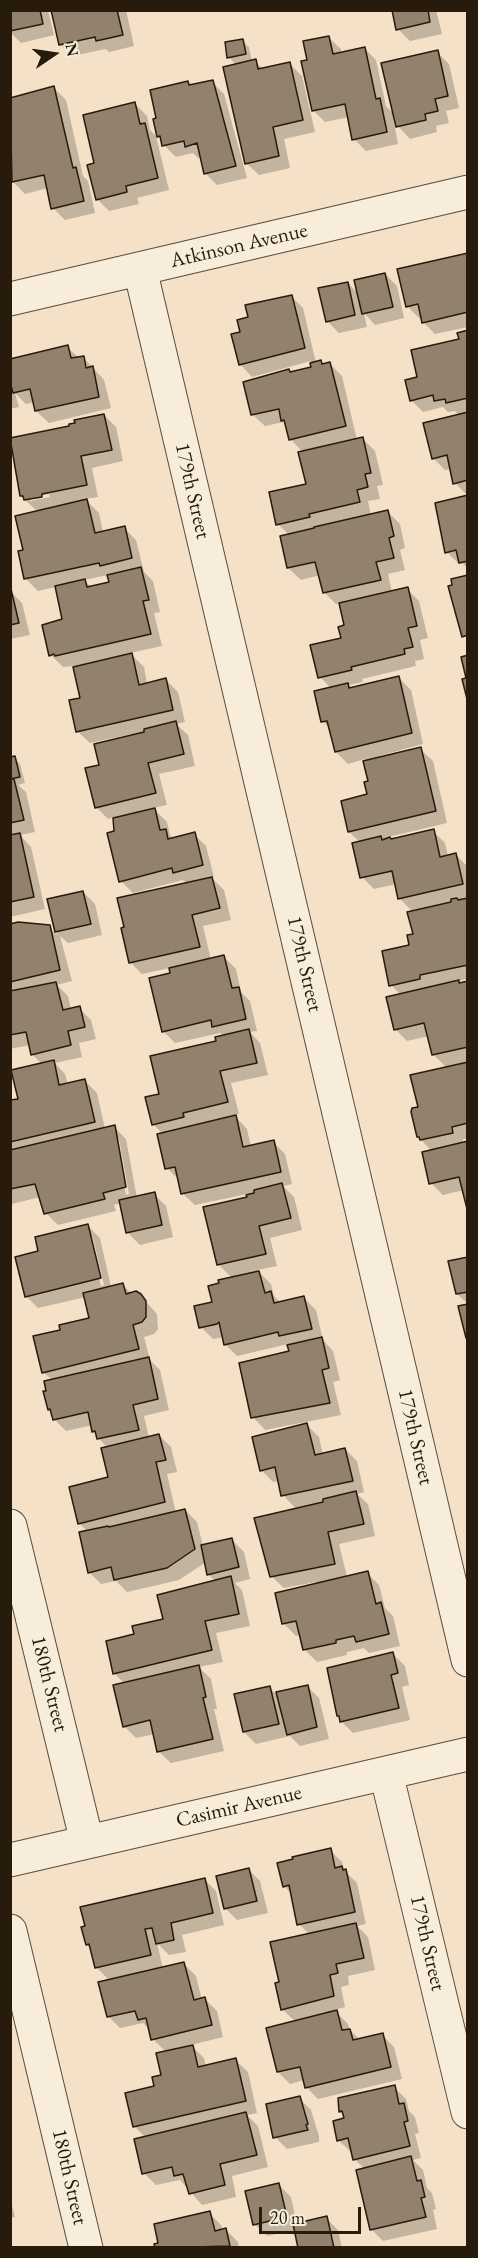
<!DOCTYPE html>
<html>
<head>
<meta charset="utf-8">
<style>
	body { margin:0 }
	#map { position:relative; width:478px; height:2258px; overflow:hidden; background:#f4e1c8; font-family:"EB Garamond",serif }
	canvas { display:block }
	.frame { position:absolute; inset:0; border:12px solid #271b0b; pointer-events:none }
	.north { position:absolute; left:24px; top:24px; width:60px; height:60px; -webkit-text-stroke:4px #f8ecdb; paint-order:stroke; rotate:77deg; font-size:16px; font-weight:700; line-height:24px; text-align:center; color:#271b0b }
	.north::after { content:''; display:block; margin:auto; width:21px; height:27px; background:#271b0b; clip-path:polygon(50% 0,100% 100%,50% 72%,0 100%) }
	.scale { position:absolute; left:259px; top:2207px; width:102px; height:27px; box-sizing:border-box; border:3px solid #271b0b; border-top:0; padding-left:8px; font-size:18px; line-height:21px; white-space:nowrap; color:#271b0b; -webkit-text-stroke:4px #f8ecdb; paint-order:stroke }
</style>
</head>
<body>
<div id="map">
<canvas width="478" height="2258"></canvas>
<div class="frame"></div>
<div class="north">N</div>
<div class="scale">20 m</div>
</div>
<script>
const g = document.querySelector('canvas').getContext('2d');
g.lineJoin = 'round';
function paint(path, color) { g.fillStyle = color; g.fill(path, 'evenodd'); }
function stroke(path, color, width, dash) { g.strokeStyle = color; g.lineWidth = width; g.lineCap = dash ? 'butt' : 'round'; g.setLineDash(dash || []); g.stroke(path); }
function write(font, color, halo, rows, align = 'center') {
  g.font = font + ' "EB Garamond",serif'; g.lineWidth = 5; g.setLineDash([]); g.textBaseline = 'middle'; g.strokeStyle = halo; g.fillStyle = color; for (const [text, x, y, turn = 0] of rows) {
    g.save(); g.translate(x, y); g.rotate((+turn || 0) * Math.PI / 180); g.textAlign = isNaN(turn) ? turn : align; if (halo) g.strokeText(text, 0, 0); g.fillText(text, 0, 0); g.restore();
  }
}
paint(new Path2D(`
	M10,10H48L54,35L21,43L10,32Z
	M52,10H126L134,46L109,52L106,49L72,56L60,44Z
	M394,10H436L442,34L410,41L398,29Z
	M328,37L341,49V53L364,48L376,60L386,106L392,112L398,144L366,151L354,139L349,117L325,122L313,110L309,61Z
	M242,41L249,47L252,62L255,61L264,70L290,64L302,76L315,132L284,139L290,168L259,175L246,163L236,65L229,57Z
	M437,52L449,64L459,108L446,111L449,123L436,126L437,132L410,139L398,126Z
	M187,82L191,86L212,82L224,94L247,178L217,185L205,173L202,157L198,158L193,153L176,157L164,145L159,136Z
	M54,88L66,100L83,176L88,181L95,213L65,220L53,208L48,188L25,194L13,182L10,170V99Z
	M135,104L147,116L150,130L156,136L169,190L137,198L139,204L109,211L97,199L96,164Z
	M467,255L468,327L435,334L423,322L422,318H419L407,306Z
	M385,274L397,286L404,318L375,325L364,313L367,327L339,333L327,321L348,283L359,295Z
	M291,296L303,308L316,363L321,362L324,365L330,364L342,376L357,440L363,439L375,451L383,485L377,486L380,499L368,501L371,516L388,512L400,524L405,548L400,550L405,570L388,574L392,592L407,589L419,601L428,638L420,640L424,659L415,661L416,666L362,679L363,682L349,685L352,689L399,678L411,690L423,744L379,756L380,758L420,749L433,761L447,823L388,837L391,841L433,831L445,843L448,856L455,854L468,867V979L457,981L460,984L468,982V1138L463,1139L464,1190L443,1195L431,1183L432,1151L418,1137L420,1108L447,1068L433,1054L429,1036L407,1041L395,1029L401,995L391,985L414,935L413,912L400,899L396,884L374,889L362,877L360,842L349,832L369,795L370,782L365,759L348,764L336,752L331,730L323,721L331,688L320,677L343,639L346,626L341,603L336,604L324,592L320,575L301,580L288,568L290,536L278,524L308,485L303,452L290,439L284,422L265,426L252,414L291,373L312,368L311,361L252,377L240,364L241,333L250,318Z
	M468,332V496L455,483L451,469L445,470L433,458L460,416L455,411L448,412L443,407L423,412L411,400L419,378Z
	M67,347L79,358L83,357L104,380L111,408L49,423L36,411L35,402L26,404L15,393L19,407L10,409V360Z
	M104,415L116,427L123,461L92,468L98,497L85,499L99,513L103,532L124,528L136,540L144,572L153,581L160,612L154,613L162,646L130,653L144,667L147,684L166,680L178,692L185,722L176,724L188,735L195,766L159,774L167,805L153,808L167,822L170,835L174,839L194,834L206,846L214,877L212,878L224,890L231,920L203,926L211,960L224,957L236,969L241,992L250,1001L257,1031L250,1032L260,1043L268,1075L231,1083L239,1114L234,1115L247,1129L251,1147L273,1142L285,1154L292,1184L283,1186L294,1197L302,1230L270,1238L277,1266L257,1270L271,1284L274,1296L281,1303L304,1298L316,1310L323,1340L333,1351L340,1380L333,1382L341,1415L265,1430L253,1417L290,1352L288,1344L237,1356L225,1344L224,1337L213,1339L201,1327L214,1303L232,1278L219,1265L205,1208L248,1198L247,1194L195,1205L182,1193L180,1181L167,1168L163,1134L153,1124L161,1095L224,1036L220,1033L175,1043L163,1031L172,974L170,968L142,974L130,962L187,884L183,880L133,893L121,881L115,817L108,819L96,807L101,766L133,736L132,734L90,743L77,731L82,699L74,666L63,667L51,655L64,620L56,587L38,591L26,579L24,551L38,512L21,496L71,427ZM49,494L50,497L30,501V498ZM108,575L110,583L92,588L84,580Z
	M468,497V569L462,563L459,564L447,552Z
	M10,591L22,603L30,635L10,639Z
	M14,758L20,764L25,783L18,785L26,792L35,832L20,835L31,847L45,909L10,917V759Z
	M83,892L95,904L102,935L68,943L60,936L72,981L57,985L68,996L71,1010L79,1008L91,1020L96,1039L79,1043L82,1057L55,1063L65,1074L68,1085L85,1081L97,1093L105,1129L114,1127L126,1139L137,1198L154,1194L166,1206L173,1237L140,1245L128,1233L121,1203L114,1205L116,1211L58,1225L46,1213L40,1197L12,1204L10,1202V1102L20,1100L42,1064L32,1054L30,1045L10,1049V926L49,927L57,935L49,900ZM116,1139H119L129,1194L126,1195Z
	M88,1226L100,1238L111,1287L122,1284L132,1294L140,1295L157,1314L158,1329L154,1334L144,1337L150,1360L160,1370L169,1410L144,1416L149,1438L159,1435L171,1447L177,1472L167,1474L176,1513L185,1510L197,1522L203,1546L232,1540L244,1552L250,1579L235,1583L242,1590L250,1626L216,1633L223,1662L199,1667L211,1679L217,1709H214L224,1751L171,1763L158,1751L155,1734L136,1738L124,1726L125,1684L114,1673L136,1636L165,1620L216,1582L208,1574L206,1562L179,1580L127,1592L116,1581L101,1584L89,1572L88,1532L79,1523L110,1478L108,1448L99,1439L93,1425L66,1431L54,1419L53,1413L49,1409L48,1392L52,1380L43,1372L62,1331L91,1319L86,1297L38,1308L26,1296L40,1252ZM90,1238H93L104,1285L101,1286Z
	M468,1258V1304L457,1294Z
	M307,1425L319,1437L323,1455L345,1449L357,1461L364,1492L357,1494L368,1504L375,1536L339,1544L347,1577L367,1573L379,1585L385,1608L393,1616L400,1646L369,1653L364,1648L347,1652V1655L317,1662L305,1650L301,1634L296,1636L284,1624L317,1584L316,1582L284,1588L271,1576L297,1510L283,1495L279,1481L273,1482L261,1470Z
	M393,1654L405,1666L409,1685L402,1687L410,1720L353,1733L341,1721Z
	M307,1686L319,1698L329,1739L300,1746L290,1736L256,1744L244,1732L269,1687L279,1697Z
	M330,1850L342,1862L344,1870L357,1883L366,1924L357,1926L368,1937L375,1970L348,1976L349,1985L341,1987L345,2007L334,2010L348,2024L350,2030L360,2040L382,2035L394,2047L402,2079L318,2099L306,2087L304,2080L290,2084L278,2072L296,2022L282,2009L281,1983L310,1935L299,1924L292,1894L284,1886Z
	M248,1869L260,1881L268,1913L237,1920L225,1908Z
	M204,1879L216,1891L224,1925L182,1935L186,1952L169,1955L157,1943L163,1969L184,1964L196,1976L202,2000L205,1999L217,2011L223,2037L191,2045L204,2058L206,2067L235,2060L248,2072L257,2113L247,2115L258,2126L268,2167L232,2176L236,2197L202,2205L180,2180L156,2185L144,2173L146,2138L135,2127L162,2076L166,2052L153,2039L151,2031L143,2023L120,2028L108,2016L110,1981L96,1967L92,1950L87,1945Z
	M394,2087L406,2099L409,2111L415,2117L419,2133L415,2134L421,2158L413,2160L423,2170L427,2188L432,2193L436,2209L433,2210L437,2229L383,2241L371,2229L365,2169L354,2159L353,2151L351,2152L338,2140L345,2119L340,2111Z
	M299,2098L311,2110L319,2136V2142L287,2149L275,2137Z
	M279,2185L291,2197L297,2224L326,2218L338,2230L342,2248H300L296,2230L267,2236L254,2224Z
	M10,2198L15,2217L10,2218Z
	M209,2213L221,2225L223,2231L226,2230L238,2242L239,2248H157Z`), '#0003');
const building = new Path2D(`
	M10,10H40L43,24L10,31Z
	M51,10H117L123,35L96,41L95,37L59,45Z
	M392,10H428L430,22L396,30Z
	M329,36L333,54L365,47L376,99L380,98L387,132L352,140L345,104L312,111L301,61L307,60L303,41Z
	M243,39L246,54L227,58L225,42Z
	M438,50L448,96L435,99L438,111L425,114L426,120L396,127L381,63Z
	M256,59L258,69L290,62L303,120L273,127L279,156L245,164L223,67Z
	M213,80L236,166L204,174L197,143L185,147L184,141L162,146L160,136L157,137L153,119L156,118L150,90L188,81L189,85Z
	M54,86L73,168L76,167L84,201L51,209L44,175L12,182L10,98Z
	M135,102L140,124L145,123L158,178L126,186L127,192L96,200L87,165L94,163L83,115Z
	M468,253V312L422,323L418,304L406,307L397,269Z
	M385,273L393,307L362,314L354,280Z
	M348,282L355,315L326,322L318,288Z
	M292,295L305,348L239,365L231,334L240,332L237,320L248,317L245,305Z
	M468,330V398L446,403L445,399L434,401L433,395L410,401L405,380L417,377L411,350L459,339L457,333Z
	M68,345L71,358L84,356L86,368L93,366L99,397L35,411L30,389L13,393L10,382V359Z
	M321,360L322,364L330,362L346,426L289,440L284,420L281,421L279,409L251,415L243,382L289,369L290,372L311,367L310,363Z
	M468,412V480L453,484L447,455L432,459L423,423Z
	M104,414L112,450L81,456L87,485L42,494V497L24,500L23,496H20L10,438L69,426V424L75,423L74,420Z
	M363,437L371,473L365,474L368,487L357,490L360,502L309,514L310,517L276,525L269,492L306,484L298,452Z
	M468,495V561L459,563L456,550L445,553L435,503Z
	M87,499L95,533L125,526L132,558L100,566L99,563L24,579L18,551L23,550L15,516Z
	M388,510L394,536L389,538L394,558L376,562L381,580L323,593L315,562L287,568L280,536L314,528V527Z
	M141,567L149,600L143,601L151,634L55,656L54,654L49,656L42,625L62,619L55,586L85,579L87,587L109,582L107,575Z
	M468,575V635L462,637L448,586L452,585L451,579Z
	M408,587L417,626L408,628L413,647L404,649L405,654L351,667L352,670L318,678L310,645L341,638L338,627L344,625L339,603Z
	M11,589L19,623L10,625V589Z
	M132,653L139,685L166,678L173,710L76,732L69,700L80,698L73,667Z
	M468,655V703L462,679L466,678L461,657Z
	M399,676L412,733L335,752L327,721L321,722L314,691L348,683L349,688Z
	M176,721L184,754L148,763L156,793L95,808L85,768L99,765L94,744L144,732V729Z
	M421,747L436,811L348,832L341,801L367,794L364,782L368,781L363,761Z
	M15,756L20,777L10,779V757Z
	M10,779H14L24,820L10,823Z
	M155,808L160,830L166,829L168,839L195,832L203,865L173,873L172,868L119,882L107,833L114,831L113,818Z
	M434,829L440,857L456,853L463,884L398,899L392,871L360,878L352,843L381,836L382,840L390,837L391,839Z
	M20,833L34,897L10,902V835Z
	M212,877L220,908L192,915L200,947L129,963L121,928L124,927L117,898Z
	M83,891L91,924L55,932L47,899Z
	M457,898L458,900L468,898V965L420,975V979L389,986L382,951L409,945L407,935L413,934L407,912L451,902V899Z
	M18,922L50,925L60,970L10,982V924Z
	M224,955L232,988L239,987L246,1019L212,1027L211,1020L162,1032L149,978L170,973L169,968Z
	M459,980V983L468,981V1047L432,1055L424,1023L394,1030L386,997Z
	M56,982L63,1010L80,1006L85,1027L68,1031L71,1045L31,1055L26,1032L10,1035V991Z
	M249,1029L257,1063L220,1071L228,1102L183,1113L184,1117L152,1125L145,1097L159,1094L150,1056L216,1041L215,1037Z
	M54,1060L59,1085L85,1079L95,1122L10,1142V1100L18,1099L11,1070Z
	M468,1062V1123L452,1127L453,1133L420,1140L419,1137H417L411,1112L412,1108L418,1107L410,1075Z
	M236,1115L243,1147L274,1140L281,1172L181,1194L175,1167L165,1169L157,1134Z
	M115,1125L126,1187L103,1193L105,1199L44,1214L35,1184L10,1189V1150Z
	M468,1141V1209H467L459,1177L429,1184L422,1152Z
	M282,1183L291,1218L259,1226L266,1254L217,1265L203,1207L247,1197L246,1195L254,1193V1190Z
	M155,1192L162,1225L126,1233L119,1200Z
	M88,1224L101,1278L25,1297L15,1257L38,1251L35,1237Z
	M468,1257V1292L456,1294L448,1261Z
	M259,1271L265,1293L271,1291L274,1303L304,1296L312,1329L279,1336L278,1332L224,1345L219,1322L217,1324L199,1328L194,1306L212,1302L208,1286L219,1283L218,1280Z
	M123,1283L126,1294L136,1291L141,1294L146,1301V1317L142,1322L133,1325L139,1349L42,1373L33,1336L60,1330L59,1325L89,1318L83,1293Z
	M468,1304V1338H466L458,1306Z
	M322,1337L329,1368L322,1370L330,1403L251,1418L239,1363L289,1351L287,1345Z
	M149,1357L158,1399L133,1405L139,1430L97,1439L95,1431L92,1432L88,1412L53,1420L50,1409L48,1410L43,1391H46L44,1381Z
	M307,1423L315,1455L345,1448L353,1481L281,1496L275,1467L260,1471L252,1437Z
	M159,1434L166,1460L156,1462L165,1502L78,1524L69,1487L108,1477L101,1448Z
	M356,1491L364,1524L328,1532L335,1564L270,1577L254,1518L323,1502V1499Z
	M185,1509L195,1549L167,1568L114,1580L111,1567L88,1573L79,1532L108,1526L109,1527Z
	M232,1538L239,1567L207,1575L201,1545Z
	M368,1571L376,1604L381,1602L389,1634L356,1642L354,1636L336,1640V1643L303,1650L296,1621L282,1624L275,1593Z
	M231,1576L239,1614L205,1621L212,1650L113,1674L106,1641L134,1634L132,1626L163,1619L157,1595Z
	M393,1652L398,1673L391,1675L399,1708L340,1722L339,1716H337L327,1668Z
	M199,1665L206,1697L203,1698L213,1739L157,1752L150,1720L123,1727L113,1685Z
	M308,1685L317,1727L287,1735L276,1692Z
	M270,1686L279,1724L243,1732L234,1694Z
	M331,1848L335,1868L342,1866L343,1870L346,1869L355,1912L297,1925L289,1885L283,1887L277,1863L293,1859L292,1857Z
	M249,1868L257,1901L224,1909L216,1876Z
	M205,1878L213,1913L171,1923L174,1940L156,1944L152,1928L145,1929L151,1955L95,1968L89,1944L86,1945L81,1927L85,1926L80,1907Z
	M356,1923L364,1958L336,1964L338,1973L330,1975L334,1996L281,2010L275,1983L279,1982L270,1942Z
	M184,1962L194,2000L205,1997L212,2025L151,2040L146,2018L138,2020L135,2011L107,2017L98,1982Z
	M337,2010L342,2030L350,2029L353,2040L383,2033L391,2067L305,2088L300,2067L277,2072L266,2028Z
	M193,2045L198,2067L236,2058L246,2101L133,2127L125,2093L154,2086L152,2077L161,2075L156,2053Z
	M395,2085L399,2104L404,2103L408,2121L404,2122L410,2146L353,2160L348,2138L337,2141L333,2121L344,2118L342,2111L339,2112L338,2098Z
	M300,2096L308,2124L306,2125L308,2130L273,2138L266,2104Z
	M246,2112L257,2155L220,2164L225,2185L189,2194L183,2174L174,2176L172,2167L142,2174L134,2139Z
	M411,2156L417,2181L421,2180L425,2197L421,2198L426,2217L370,2230L356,2170Z
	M279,2183L287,2217L253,2225L245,2191Z
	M210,2211L215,2231L226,2228L230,2246L155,2248L154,2244L158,2243L154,2224Z
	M327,2216L334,2248H298L293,2224Z`);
paint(building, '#92826d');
stroke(building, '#271b0b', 1.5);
const minor = new Path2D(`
	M140,269L468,1660
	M10,299L468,192
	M10,1526L87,1842
	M386,1773L468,2112
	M10,1860L468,1754
	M10,1931L86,2248`);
stroke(minor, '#5a4c3a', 35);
stroke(minor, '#f8ecdb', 33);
write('21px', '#271b0b', '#f8ecdb', [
	["Atkinson Avenue",239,246,-13],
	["179th Street",192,491,77],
	["179th Street",304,964,77],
	["179th Street",415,1437,77],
	["180th Street",49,1684,76],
	["Casimir Avenue",239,1807,-13],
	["179th Street",427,1943,77],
	["180th Street",69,2177,77]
]);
</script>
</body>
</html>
